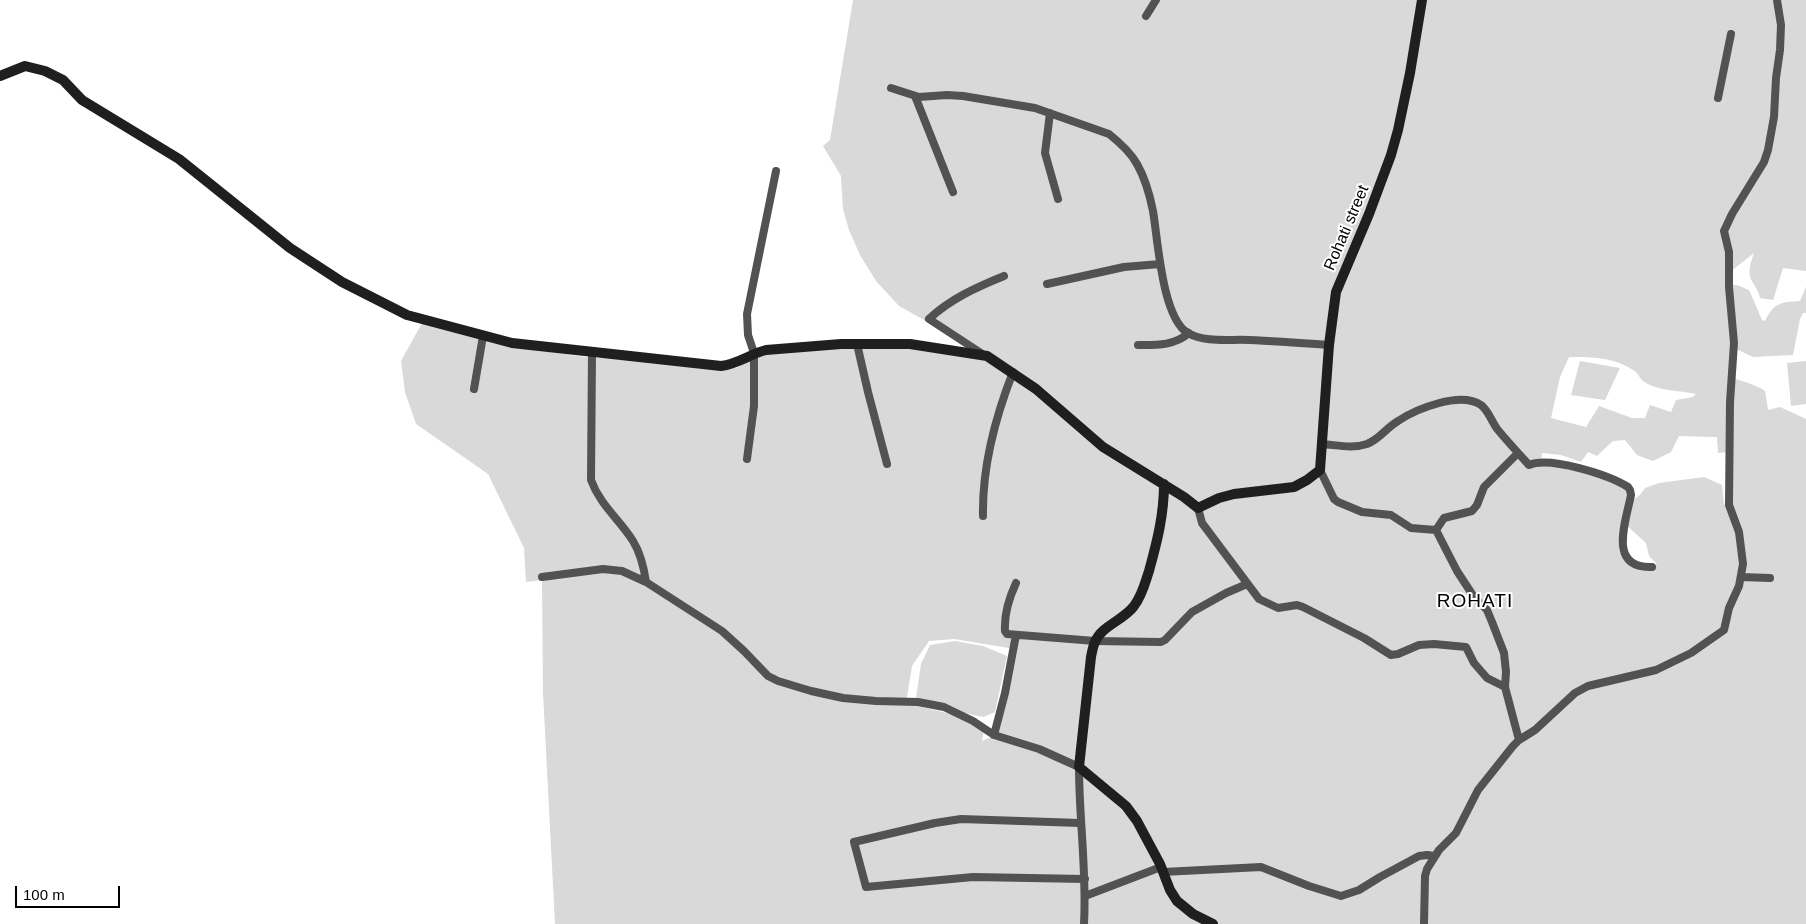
<!DOCTYPE html>
<html>
<head>
<meta charset="utf-8">
<style>
	body { margin:0 }
	#map { position:relative; width:1806px; height:924px; overflow:hidden; background:#fff; font-family:Arial,sans-serif }
	canvas { display:block }
	.scale { position:absolute; left:15px; top:886px; width:105px; height:22px; box-sizing:border-box; border:2px solid #000; border-top:0; padding-left:6px; font-size:15px; line-height:18px; white-space:nowrap; color:#000; -webkit-text-stroke:4px #fff; paint-order:stroke }
</style>
</head>
<body>
<div id="map">
<canvas width="1806" height="924"></canvas>
<div class="scale">100 m</div>
</div>
<script>
const g = document.querySelector('canvas').getContext('2d');
g.lineJoin = 'round';
function paint(path, color) { g.fillStyle = color; g.fill(path, 'evenodd'); }
function stroke(path, color, width, dash) { g.strokeStyle = color; g.lineWidth = width; g.lineCap = dash ? 'butt' : 'round'; g.setLineDash(dash || []); g.stroke(path); }
function write(font, color, halo, rows, align = 'center') {
  g.font = font + ' Arial,sans-serif'; g.lineWidth = 4; g.setLineDash([]); g.textBaseline = 'middle'; g.strokeStyle = halo; g.fillStyle = color; for (const [text, x, y, turn = 0] of rows) {
    g.save(); g.translate(x, y); g.rotate((+turn || 0) * Math.PI / 180); g.textAlign = isNaN(turn) ? turn : align; if (halo) g.strokeText(text, 0, 0); g.fillText(text, 0, 0); g.restore();
  }
}
paint(new Path2D(`
	M853,0H1806V271L1783,268L1773,300L1760,298C1759,292 1756,288 1753,283C1746,272 1751,263 1754,253L1730,272L1727,285H1737L1749,290L1762,320L1765,321C1774,303 1780,302 1800,301L1806,287V313H1803L1800,319L1793,355L1753,357L1734,348L1732,378C1740,380 1759,386 1765,391L1768,410L1780,407L1806,419V924H555L543,693L542,580L526,582L524,548L488,474L416,424L405,392L401,361L422,323L512,346L591,358H624L711,369L736,368L771,349L835,343L985,354L899,306L876,281L860,255L849,230L843,209L841,176L823,146L830,140ZM1569,357C1592,357 1613,357 1633,370C1638,372 1639,378 1643,381C1659,392 1679,390 1696,394L1693,397L1676,400L1671,412L1650,405L1645,418H1632L1599,406L1586,427L1551,418L1560,377ZM1679,436L1717,437L1718,453L1729,452L1730,510L1724,504L1722,485L1704,477L1659,483L1645,488L1640,495L1632,501L1623,483L1541,462L1542,453L1561,455L1581,462L1588,452L1597,456L1613,441L1625,440L1637,455L1653,461L1671,452ZM1624,523L1646,543L1649,556L1657,564L1641,567L1627,556ZM954,639L1015,649L995,735L982,741L984,730L971,719L906,703L912,666L929,641Z
	M1580,361L1620,368L1605,400L1571,395Z
	M1806,361V404L1791,406L1787,363Z
	M955,641L983,646L1007,656L995,712L983,717L946,709L916,698L921,664L930,645Z`), '#d9d9d9');
stroke(new Path2D(`
	M1146,16L1156,0
	M891,88L919,97L947,95L963,96L1035,108L1109,134C1119,142 1131,153 1137,164C1145,178 1150,196 1153,211C1158,240 1162,318 1188,333C1205,343 1230,339 1249,340C1275,341 1302,343 1329,345
	M915,96L953,192
	M1718,98L1731,34
	M1050,113L1045,153L1058,199
	M1047,284L1124,267L1160,264
	M857,344L868,392L887,464
	M1138,345C1156,345 1174,346 1189,333
	M592,352L591,480C600,505 620,520 633,541C641,554 644,568 646,582
	M981,353L929,319C950,299 977,287 1004,276
	M474,389L483,336
	M1322,444C1337,445 1352,449 1367,444C1380,439 1386,428 1398,421C1416,409 1460,391 1481,405C1489,411 1492,423 1498,430C1508,442 1519,454 1529,465C1550,456 1609,475 1628,487L1630,490L1631,495C1626,521 1607,569 1652,567
	M747,459L754,406V353L748,335L747,314L776,171
	M1320,470L1334,499L1338,502L1362,512L1391,515L1411,528L1436,530L1457,571L1474,597L1487,610L1492,622L1504,653L1506,672L1505,687L1519,740
	M1198,508L1202,523L1259,599L1278,608L1297,605L1303,607L1364,638L1391,655L1398,654L1419,645L1434,644L1466,647L1474,663L1487,678L1505,687
	M983,516C982,467 995,418 1013,372
	M1436,530L1444,518L1472,511L1477,505L1484,487L1518,453
	M542,577L603,569L622,571L646,582L722,631L744,651L768,676L778,681L811,691L843,698L876,701L918,702L944,707L973,721L994,735L1039,749L1079,767C1079,819 1087,872 1084,924
	M1741,577L1770,578
	M1016,583C1009,598 1004,614 1005,631L1007,634L1095,641L1161,642L1165,640L1192,612L1226,593L1247,584
	M994,735L1005,693L1016,635
	M1080,823L961,819L935,823L854,842L866,887L973,877L1085,879
	M1163,872L1261,867L1309,886L1341,896L1359,890L1380,877L1419,856L1427,855L1435,856
	M1085,896L1161,867
	M1424,924L1425,876L1427,869L1439,850L1456,833L1478,790L1513,746L1519,740L1535,730L1575,693L1588,686L1656,670L1691,653L1724,630L1729,608L1739,586L1743,564L1739,532L1729,505L1730,402L1734,343L1729,287V252L1724,231L1732,214L1764,162L1768,150L1774,117L1776,78L1780,50L1781,25L1777,0`), '#525252', 8);
stroke(new Path2D(`
	M0,76L25,66L45,71L63,80L82,100L179,159L290,248L342,282L407,315L512,343L721,366C738,364 750,354 766,350L841,344H910L987,356L1036,389L1103,447L1184,497L1198,508L1219,498L1234,494L1294,487L1307,480L1320,470L1329,345L1336,292L1369,214L1391,155L1398,130L1410,73L1422,0
	M1164,484C1164,515 1157,542 1149,571C1145,583 1142,596 1134,606C1124,620 1101,626 1095,642C1093,646 1092,652 1091,657L1079,767L1126,806L1137,821L1160,864L1170,890L1177,901L1193,914L1213,924`), '#1f1f1f', 10);
write('16px', '#000', '#fff', [
	["Rohati street",1347,228,-67]
]);
g.letterSpacing = '1px';
write('19px', '#000', '#fff', [
	["ROHATI",1475,602]
]);
g.letterSpacing = '0px';
</script>
</body>
</html>
